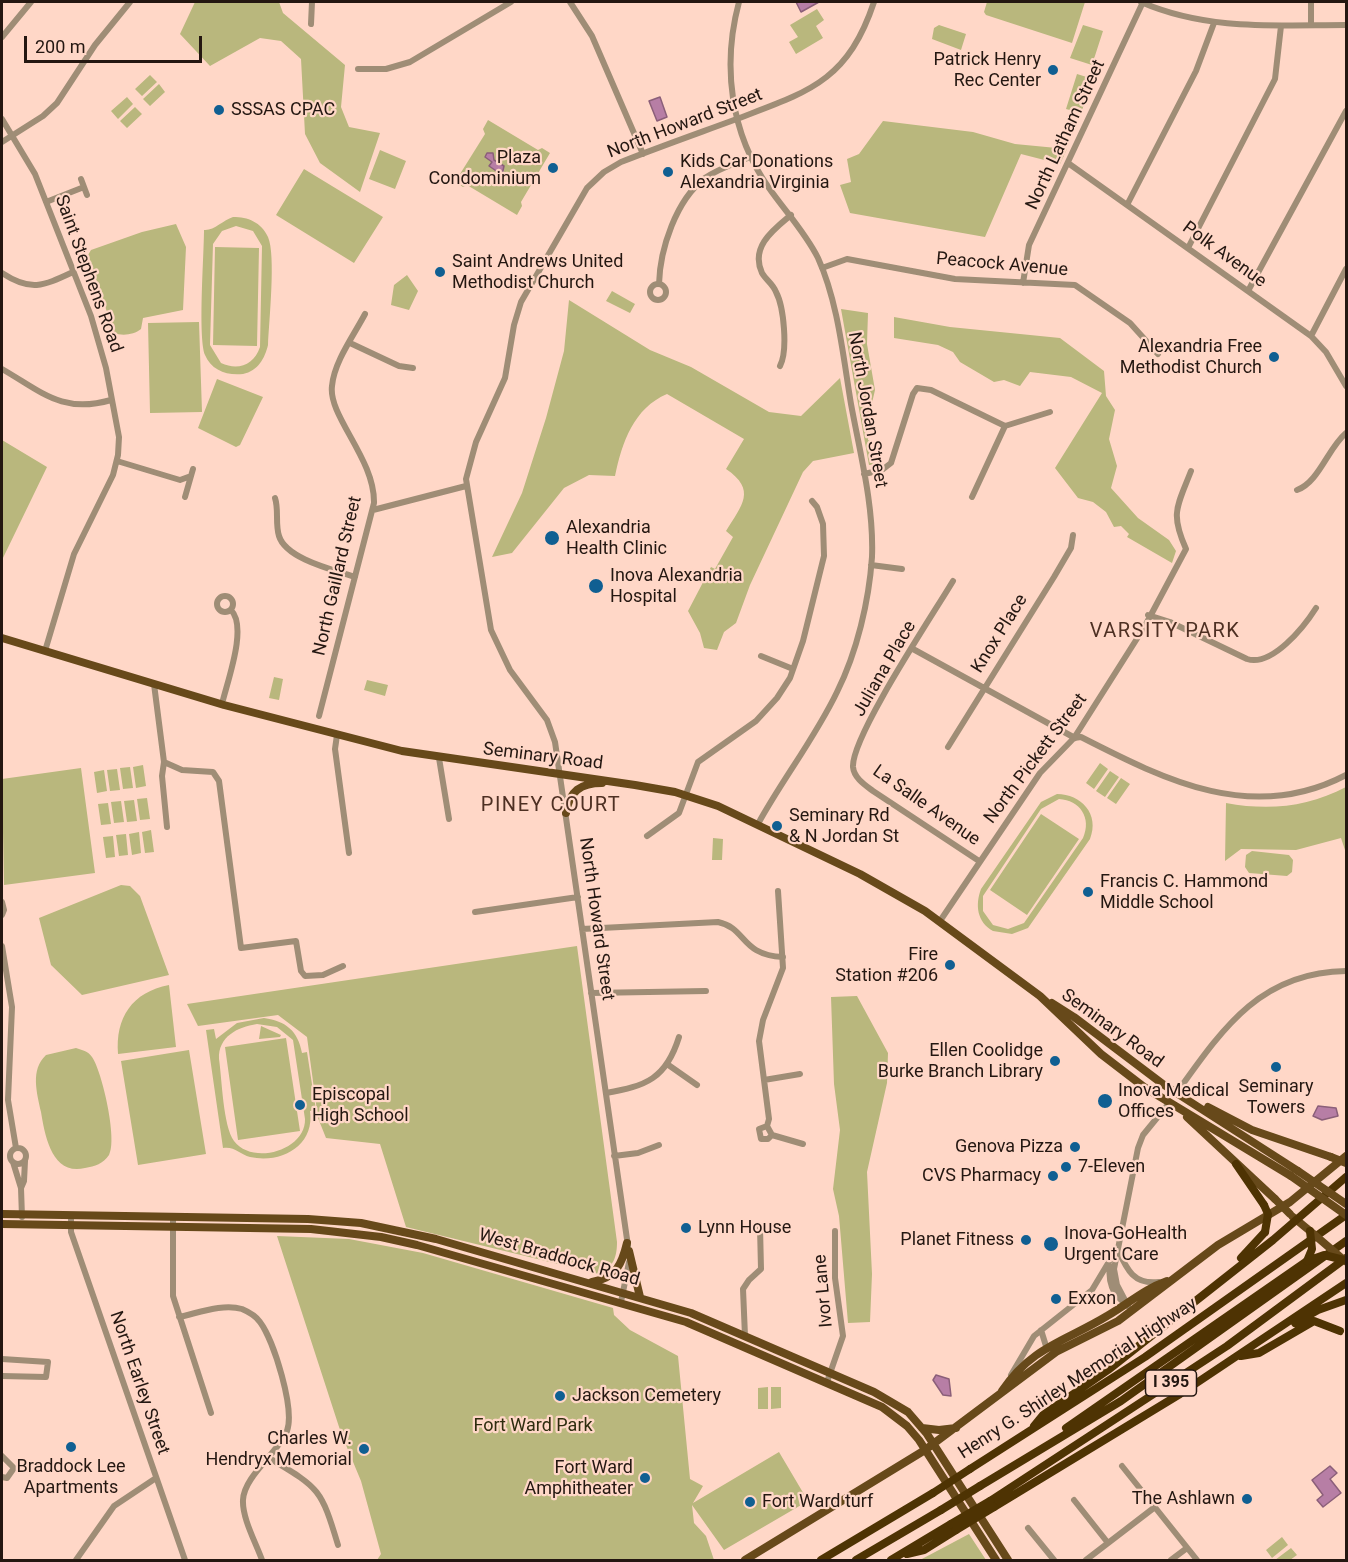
<!DOCTYPE html>
<html>
<head>
<meta charset="utf-8">
<style>
	body { margin:0 }
	#map { position:relative; width:1348px; height:1562px; overflow:hidden; background:#ffd7c7; font-family:Roboto,sans-serif }
	canvas { display:block }
	.frame { position:absolute; inset:0; border:3px solid #241711; pointer-events:none }
	.scale { position:absolute; left:24px; top:36px; width:178px; height:27px; box-sizing:border-box; border:3px solid #241711; border-top:0; padding-left:8px; font-size:18px; line-height:21px; white-space:nowrap; color:#241711; -webkit-text-stroke:4px #ffd7c7; paint-order:stroke }
</style>
</head>
<body>
<div id="map">
<canvas width="1348" height="1562"></canvas>
<div class="frame"></div>
<div class="scale">200 m</div>
</div>
<script>
const g = document.querySelector('canvas').getContext('2d');
g.lineJoin = 'round';
function paint(path, color) { g.fillStyle = color; g.fill(path, 'evenodd'); }
function stroke(path, color, width, dash) { g.strokeStyle = color; g.lineWidth = width; g.lineCap = dash ? 'butt' : 'round'; g.setLineDash(dash || []); g.stroke(path); }
function write(font, color, halo, rows, align = 'center') {
  g.font = font + ' Roboto,sans-serif'; g.lineWidth = 4.5; g.setLineDash([]); g.textBaseline = 'middle'; g.strokeStyle = halo; g.fillStyle = color; for (const [text, x, y, turn = 0] of rows) {
    g.save(); g.translate(x, y); g.rotate((+turn || 0) * Math.PI / 180); g.textAlign = isNaN(turn) ? turn : align; if (halo) g.strokeText(text, 0, 0); g.fillText(text, 0, 0); g.restore();
  }
}
paint(new Path2D(`
	M195,2H279L283,13L345,65L341,107L349,127L380,133L360,192L320,163L305,134L301,59L281,41L260,38L210,66L180,34Z
	M987,2H1085L1072,43L986,15L984,12Z
	M817,9L824,20L816,26L823,38L796,54L789,42L798,37L790,25Z
	M939,25L966,34L961,50L932,39L934,28Z
	M1083,25L1103,31L1092,65L1070,58Z
	M1077,74L1093,79L1081,113L1066,109Z
	M150,75L157,82L142,96L135,89Z
	M159,84L165,92L150,106L143,99Z
	M127,97L133,104L118,119L111,111Z
	M135,107L142,114L127,128L120,121Z
	M488,120L538,150L542,148L550,153L521,202L522,206L517,215L467,185L463,187L455,182L485,134L483,129Z
	M883,121L973,132L1015,144L1067,149L1060,164L1021,154L985,237L850,213L840,185L851,182L847,159L859,154Z
	M380,150L406,161L395,189L369,179Z
	M304,169L383,217L354,263L276,215Z
	M233,217C248,217 261,222 268,237C276,255 269,321 268,345C265,358 258,371 243,374C227,376 211,370 205,355C198,336 204,255 204,230C214,231 223,220 233,217ZM236,226L253,231L262,246L260,347C254,365 238,371 221,363L210,345L213,244L222,231Z
	M176,224L186,247L183,310L143,318L141,329C134,335 122,336 114,333L88,255L91,250L142,232Z
	M215,247L259,248L257,346L213,345Z
	M407,275L418,291L409,310L391,305L394,285Z
	M612,291L635,304L630,313L606,301Z
	M569,300L650,350L691,367L769,412L801,416L840,378L854,453L813,461L803,472L750,585L736,623L724,632L717,650L704,648L700,633L688,611L711,567L715,569L733,537L726,531C742,505 757,490 726,469L744,439L667,394C634,408 622,442 615,476L589,475L564,488L512,553L492,557L522,493L546,418L564,351Z
	M841,309L868,313L867,344L875,390L869,416L868,440L877,443L878,464L869,465Z
	M894,317L950,327L1060,338L1104,371L1106,396L1115,410L1109,439L1117,466L1111,488L1138,518L1169,540L1176,551L1172,563L1127,537L1129,534L1121,526L1114,527L1106,512L1093,502L1078,498L1055,468L1102,393L1071,377L1030,372L1020,386L1004,380L994,382L960,362L953,352L938,345L894,338Z
	M199,322L202,412L150,413L148,323Z
	M217,379L263,397L240,445L236,447L198,428Z
	M2,440L47,467L2,560Z
	M274,677L283,679L279,700L269,698Z
	M367,680L388,685L385,696L364,690Z
	M1100,763L1108,769L1094,789L1086,783Z
	M143,765L146,786L136,788L133,767Z
	M130,767L133,788L123,789L120,768Z
	M81,768L95,873L4,885L2,779Z
	M117,769L120,790L110,791L107,770Z
	M104,770L107,791L97,793L94,772Z
	M1110,771L1119,777L1105,797L1096,791Z
	M1121,778L1130,784L1116,804L1107,798Z
	M1346,787V853L1341,838L1296,850L1241,849L1225,861L1226,803C1269,811 1308,807 1346,787Z
	M1057,794C1081,794 1100,814 1090,839L1028,928L1012,934L993,931C977,922 975,905 981,889L1041,802ZM1059,799C1080,800 1092,818 1083,838L1024,923L1008,929L993,925L983,911V896L1041,809Z
	M147,798L150,819L140,820L137,799Z
	M134,800L137,821L127,822L124,801Z
	M121,801L124,822L114,823L111,802Z
	M108,803L111,824L101,825L98,804Z
	M1041,814L1079,839L1027,915L990,890Z
	M151,830L154,852L145,853L142,832Z
	M139,832L141,853L132,855L129,834Z
	M126,834L128,855L119,856L116,835Z
	M113,836L115,857L106,858L103,837Z
	M713,838L723,839L722,860H712Z
	M1252,851L1289,855L1293,860L1292,872L1287,876L1249,873L1245,867L1246,855Z
	M121,885L130,886L140,896L169,975L82,995L51,965L39,918Z
	M577,946L617,1242C617,1258 613,1267 599,1274L406,1227L380,1144L326,1138L318,1118L307,1037L278,1015L198,1026L187,1004Z
	M169,985L176,1047L118,1054C115,1018 132,992 169,985Z
	M857,996L888,1053L887,1083L867,1172L872,1274L870,1322L848,1323L839,1216L833,1189L840,1130L834,1084L831,997Z
	M264,1018C286,1021 298,1031 302,1053L307,1052L316,1110L310,1111C315,1146 281,1164 250,1157C240,1154 234,1146 223,1148L206,1030L214,1029L216,1039L237,1023ZM257,1024L277,1027L293,1040L305,1119C306,1150 253,1166 234,1141C223,1126 222,1079 219,1059C218,1037 237,1027 257,1024Z
	M261,1026L281,1035L280,1037L259,1039Z
	M286,1038L300,1131L238,1140L225,1047Z
	M76,1048C82,1050 88,1051 92,1057C102,1071 118,1140 109,1155C103,1164 95,1166 85,1168C52,1176 45,1136 41,1112C37,1093 30,1070 46,1055Z
	M189,1050L206,1154L138,1165L121,1061Z
	M277,1236L349,1239L423,1253L613,1308L614,1315L630,1330L678,1356L690,1479L703,1486L693,1503L779,1452L808,1501L724,1550L692,1505L694,1523L706,1536L714,1560H377L381,1554L361,1481L341,1433Z
	M768,1387V1409H758V1388Z
	M771,1387H781V1408L771,1409Z
	M969,1534L986,1560H920Z
	M1282,1537L1288,1545L1272,1558L1266,1550Z
	M1291,1548L1297,1555L1290,1560H1275Z`), '#b9b77d');
const water = new Path2D(`
	M796,2H819L801,12Z
	M660,97L667,117L657,121L649,101Z
	M487,153H493L494,160L504,166L502,175L489,166L492,162L485,157Z
	M1318,1106L1336,1108L1338,1116L1322,1120L1313,1116Z
	M936,1375L949,1379L951,1396L943,1395L933,1380Z
	M1330,1466L1337,1473L1330,1479L1341,1493L1323,1507L1317,1500L1323,1495L1312,1480Z`);
paint(water, '#b77ea5');
stroke(water, '#8b5f79', 1.5);
stroke(new Path2D(`
	M570,2L592,36L643,154
	M739,2C722,65 730,133 769,188C785,211 805,232 818,258C838,302 843,356 851,404C860,453 874,506 872,557C869,601 857,652 837,692C815,738 782,780 758,824
	M1141,2C1207,31 1277,25 1346,25
	M311,24L312,2
	M1311,25V2
	M2,37L31,2
	M358,69H386L410,62L511,2
	M2,119L35,174L91,316L106,368L119,437L118,455L113,475L74,554L45,651
	M2,142L43,116L57,103L95,45L130,2
	M1068,163L1311,336L1326,352L1346,386
	M81,179L87,195
	M46,202L84,187
	M1127,205L1196,71L1214,23
	M1188,248L1275,79L1281,26
	M822,268L847,259L955,279L1075,285L1130,323L1158,354
	M2,273C31,292 43,286 73,272
	M1023,283L1029,245L1143,2
	M650 292a8 8 0 1 1 16 0a8 8 0 1 1-16 0Z
	M659,284C660,249 676,200 705,178C719,168 737,163 752,156
	M1248,291L1346,111
	M1311,336L1346,269
	M350,343L399,366L413,368
	M780,366C788,351 784,307 776,292C773,284 766,280 762,273C750,247 773,230 791,215
	M2,369C42,392 62,414 111,400
	M117,461L180,480L191,476
	M864,474L882,470L891,463L913,394L917,388L931,390L1005,426L1050,412
	M1297,490C1319,482 1328,448 1346,433
	M185,497L193,469
	M972,497L1005,426
	M275,498C279,510 275,523 279,536C286,559 334,570 355,577
	M373,510L466,486
	M871,565L902,569
	M953,581C934,613 851,737 853,767C854,778 865,785 873,791L979,861
	M217 604a8 8 0 1 1 16 0a8 8 0 1 1-16 0Z
	M1148,615L1170,622L1247,659C1272,667 1304,627 1316,608
	M913,649L1075,738
	M761,656L793,669
	M154,684L164,762L162,776L167,827
	M222,704C227,682 248,627 231,610
	M319,716L374,503C375,459 328,416 332,386C334,362 354,335 365,314
	M337,735L335,749L349,853
	M1074,738L1081,737C1167,781 1253,824 1346,775
	M948,747L1054,577L1071,548L1073,535
	M439,758L449,819
	M164,762L182,770L213,772L219,781L241,948L296,941L301,971L305,976L323,975L343,966
	M647,836L679,813L698,762L756,721L777,698L790,678L803,641L824,556L823,524L817,507L812,501
	M2,902L4,910L2,915
	M475,912L578,897
	M940,921L1040,773L1074,738L1145,626L1186,549C1170,513 1177,507 1191,471
	M582,929L718,922C747,928 740,955 783,957
	M2,946L12,1007L8,1100L16,1148
	M591,993L706,991
	M667,1064L697,1085
	M764,1080L800,1074
	M1178,1091C1223,1028 1261,972 1346,971
	M606,1093C646,1086 666,1079 679,1037
	M767,1126L772,1135L768,1139H761L759,1129L767,1126L769,1119L759,1041L763,1020L783,968L778,891
	M772,1135L803,1144
	M10 1156a8 8 0 1 1 16 0a8 8 0 1 1-16 0Z
	M614,1156L638,1153L659,1145
	M13,1162L21,1188L22,1217
	M21,1188L24,1181L25,1161
	M71,1215V1232L185,1560
	M173,1216V1296L211,1413
	M628,1246L555,742L547,720L510,670L491,630L466,479L476,442L505,378L514,325L521,302L587,188L604,172L621,162C659,147 696,134 734,120C807,92 847,83 874,2
	M1118,1250C1127,1270 1134,1285 1159,1282
	M1110,1266C1108,1280 1112,1296 1126,1303
	M621,1302L629,1262
	M1128,1306L1117,1285L1114,1269L1138,1148L1143,1135L1170,1102
	M179,1317C198,1313 223,1303 242,1309C249,1312 256,1316 260,1322C274,1341 295,1409 287,1431C278,1453 244,1476 243,1500C242,1518 256,1543 262,1560
	M1041,1330L1046,1346L1051,1349
	M745,1336L743,1289L749,1280L761,1269L760,1227
	M2,1359L48,1362L46,1377L2,1376
	M1011,1375L1034,1336L1092,1290L1116,1250
	M827,1382L843,1336L835,1278V1231
	M2,1456L14,1468L7,1478L2,1477
	M269,1458C319,1488 321,1488 338,1545
	M1122,1466L1197,1560
	M1074,1500L1108,1543
	M1028,1528L1054,1560
	M76,1560L114,1506L156,1478
	M1086,1560L1155,1507
	M1171,1560L1187,1548`), '#9f8d76', 6);
stroke(new Path2D(`
	M2,638L224,705L402,751L635,785L675,792L718,806L860,874L925,911L1040,996L1101,1054L1144,1087L1291,1176
	M566,813C569,791 581,783 602,783
	M1052,1003L1074,1017L1164,1085L1298,1171
	M1208,1107L1252,1130L1331,1157
	M1187,1117L1275,1199
	M2,1214L308,1219L361,1223L436,1239L691,1313L874,1392L908,1412L927,1434L1008,1560
	M1293,1217L1310,1231
	M2,1224L311,1229L381,1237L417,1245L686,1322L882,1407L907,1426L919,1440L996,1560
	M629,1251L640,1297
	M592,1282C616,1278 622,1264 627,1243
	M1002,1391C1031,1347 1066,1341 1107,1316C1128,1304 1144,1289 1167,1281
	M922,1428L939,1430L956,1428
	M745,1560L925,1450L1056,1352L1118,1321L1218,1245L1290,1202L1346,1156`), '#67491a', 8);
stroke(new Path2D(`
	M1236,1164L1264,1205
	M1241,1258L1265,1232
	M1295,1323L1318,1310L1346,1300
	M1241,1356L1259,1353L1314,1321L1340,1331
	M1034,1426L1043,1415L1108,1370L1273,1240L1346,1177
	M1066,1428L1307,1261
	M970,1469L1145,1357L1346,1215
	M980,1486L1121,1401L1346,1241
	M990,1501L1227,1346L1346,1258
	M994,1507L1180,1394L1346,1283
	M907,1554L924,1550L956,1530
	M821,1560L933,1493
	M856,1560L941,1510
	M891,1560L951,1524`), '#4e3303', 8);
stroke(new Path2D(`
	M1331,1157L1346,1163
	M1298,1171L1346,1204
	M1291,1176L1346,1215
	M1275,1199L1290,1214
	M1310,1231L1345,1261`), '#67491a', 8);
stroke(new Path2D(`
	M1264,1205L1268,1214L1265,1232
	M1307,1261L1324,1255L1344,1260
	M1307,1261L1312,1249L1310,1231
	M933,1493L970,1469
	M941,1510L980,1486
	M951,1524L990,1501
	M956,1530L994,1507`), '#4e3303', 8);
for (const [x, y, r, color] of [
	[1053,70,6,"#105f92"],
	[219,110,6,"#105f92"],
	[553,168,6,"#105f92"],
	[668,172,6,"#105f92"],
	[440,272,6,"#105f92"],
	[1274,357,6,"#105f92"],
	[552,538,8,"#105f92"],
	[596,586,8,"#105f92"],
	[777,826,6,"#105f92"],
	[1088,892,6,"#105f92"],
	[950,965,6,"#105f92"],
	[1055,1061,6,"#105f92"],
	[1276,1067,6,"#105f92"],
	[1105,1101,8,"#105f92"],
	[300,1105,6,"#105f92"],
	[1075,1147,6,"#105f92"],
	[1066,1167,6,"#105f92"],
	[1053,1176,6,"#105f92"],
	[686,1228,6,"#105f92"],
	[1026,1240,6,"#105f92"],
	[1051,1244,8,"#105f92"],
	[1056,1299,6,"#105f92"],
	[560,1396,6,"#105f92"],
	[71,1447,6,"#105f92"],
	[364,1449,6,"#105f92"],
	[645,1478,6,"#105f92"],
	[1247,1499,6,"#105f92"],
	[750,1502,6,"#105f92"]
]) { const dot = new Path2D(); dot.arc(x, y, r, 0, 2 * Math.PI); g.fillStyle = color; g.fill(dot); stroke(dot, '#ffd7c7', 2); }
for (const [x, y, w] of [
	[1171,1383,51]
]) { const box = new Path2D(); box.roundRect(x - w / 2, y - 13, w, 26, 4.5); g.fillStyle = '#ffd7c7'; g.fill(box); stroke(box, '#241711', 1.5); }
write('bold 16px', '#241711', null, [
	["I 395",1171,1383]
]);
write('18px', '#241711', '#ffd7c7', [
	["Patrick Henry",1041,60,"right"],
	["Rec Center",1041,81,"right"],
	["SSSAS CPAC",231,110],
	["Plaza",541,158,"right"],
	["Condominium",541,179,"right"],
	["Kids Car Donations",680,162],
	["Alexandria Virginia",680,183],
	["Saint Andrews United",452,262],
	["Methodist Church",452,283],
	["Alexandria Free",1262,347,"right"],
	["Methodist Church",1262,368,"right"],
	["Alexandria",566,528],
	["Health Clinic",566,549],
	["Inova Alexandria",610,576],
	["Hospital",610,597],
	["Seminary Rd",789,816],
	["& N Jordan St",789,837],
	["Francis C. Hammond",1100,882],
	["Middle School",1100,903],
	["Fire",938,955,"right"],
	["Station #206",938,976,"right"],
	["Ellen Coolidge",1043,1051,"right"],
	["Burke Branch Library",1043,1072,"right"],
	["Seminary",1276,1087,"center"],
	["Towers",1276,1108,"center"],
	["Inova Medical",1118,1091],
	["Offices",1118,1112],
	["Episcopal",312,1095],
	["High School",312,1116],
	["Genova Pizza",1063,1147,"right"],
	["7-Eleven",1078,1167],
	["CVS Pharmacy",1041,1176,"right"],
	["Lynn House",698,1228],
	["Inova-GoHealth",1064,1234],
	["Urgent Care",1064,1255],
	["Planet Fitness",1014,1240,"right"],
	["Exxon",1068,1299],
	["Jackson Cemetery",572,1396],
	["Charles W.",352,1439,"right"],
	["Hendryx Memorial",352,1460,"right"],
	["Braddock Lee",71,1467,"center"],
	["Apartments",71,1488,"center"],
	["Fort Ward",633,1468,"right"],
	["Amphitheater",633,1489,"right"],
	["The Ashlawn",1235,1499,"right"],
	["Fort Ward turf",762,1502]
], 'left');
write('18px', '#241711', '#ffd7c7', [
	["North Howard Street",685,124,-21],
	["North Latham Street",1066,135,-65],
	["Polk Avenue",1224,255,36],
	["Peacock Avenue",1002,265,5],
	["Saint Stephens Road",88,274,70],
	["North Jordan Street",867,410,80],
	["North Gaillard Street",338,576,-77],
	["Knox Place",1000,634,-58],
	["Juliana Place",885,669,-60],
	["Seminary Road",543,757,7],
	["North Pickett Street",1036,759,-53],
	["La Salle Avenue",926,806,35],
	["North Howard Street",596,919,82],
	["Seminary Road",1112,1029,36],
	["West Braddock Road",559,1258,16],
	["Ivor Lane",824,1291,-95],
	["Henry G. Shirley Memorial Highway",1078,1379,-33],
	["North Earley Street",139,1383,71]
]);
write('18px', '#2e2c0e', '#ffd7c7', [
	["Fort Ward Park",533,1426]
]);
g.letterSpacing = '1.5px';
write('20px', '#4e3023', '#ffd7c7', [
	["VARSITY PARK",1165,632],
	["PINEY COURT",551,806]
]);
g.letterSpacing = '0px';
</script>
</body>
</html>
